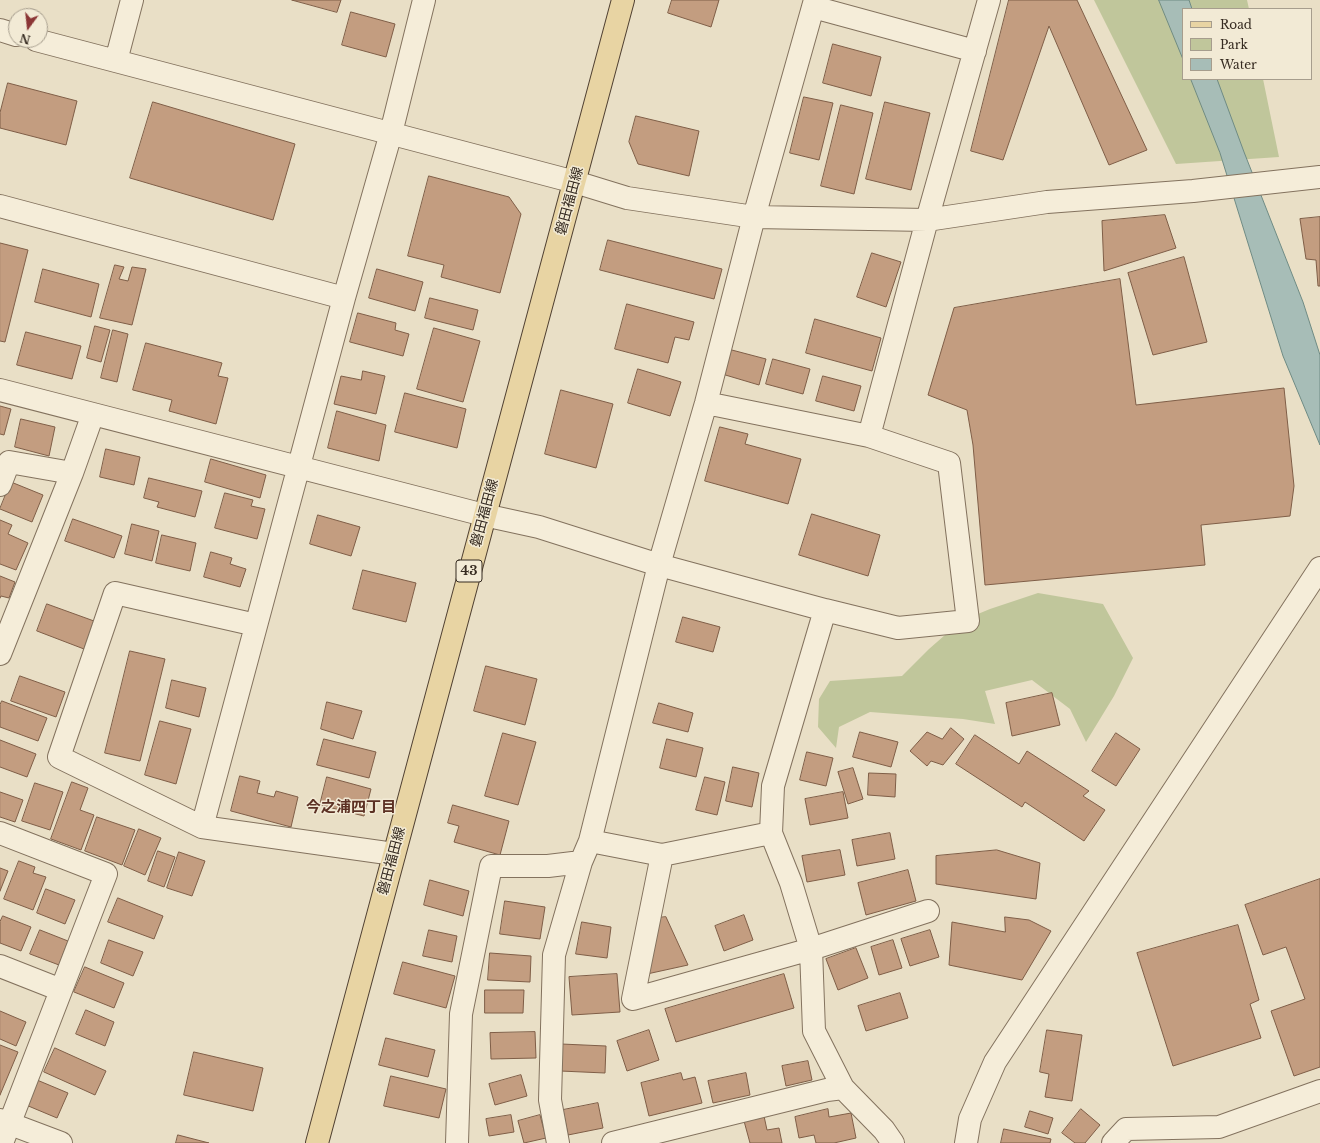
<!DOCTYPE html>
<html>
<head>
<meta charset="utf-8">
<style>
	body { margin:0 }
	#map { position:relative; width:1320px; height:1143px; overflow:hidden; background:#e9dfc6; font-family:"Libre Baskerville",serif }
	canvas { display:block }
	.legend { position:absolute; left:1182px; top:8px; width:130px; height:72px; box-sizing:border-box; background:#f2ead5; border:1px solid #a69d8d; margin:0; padding:5px 7px; list-style:none; font-size:12px; color:#352a20 }
	.legend li { display:flex; align-items:center; gap:8px; height:20px }
	.legend b { width:20px; border:1px solid #a69d8d }
	.north { position:absolute; left:8px; top:8px; width:40px; height:40px; box-sizing:border-box; background:#f2ead5; border:1px solid #a69d8d; border-radius:50%; rotate:195deg; font-size:11px; font-weight:700; line-height:16px; text-align:center; color:#352a20 }
	.north::after { content:''; display:block; margin:auto; width:14px; height:18px; background:#8b3535; clip-path:polygon(50% 0,100% 100%,50% 72%,0 100%) }
</style>
</head>
<body>
<div id="map">
<canvas width="1320" height="1143"></canvas>
<ul class="legend">
<li><b style="height:5px;background:#e8d4a3"></b>Road</li>
<li><b style="height:11px;background:#c0c69b"></b>Park</li>
<li><b style="height:11px;background:#a7bdb7"></b>Water</li>
</ul>
<div class="north">N</div>
</div>
<script>
const g = document.querySelector('canvas').getContext('2d');
g.lineJoin = 'round';
function paint(path, color) { g.fillStyle = color; g.fill(path, 'evenodd'); }
function stroke(path, color, width, dash) { g.strokeStyle = color; g.lineWidth = width; g.lineCap = dash ? 'butt' : 'round'; g.setLineDash(dash || []); g.stroke(path); }
function write(font, color, halo, rows, align = 'center') {
  g.font = font + ' "Libre Baskerville","Noto Sans JP",serif'; g.lineWidth = 3; g.setLineDash([]); g.textBaseline = 'middle'; g.strokeStyle = halo; g.fillStyle = color; for (const [text, x, y, turn = 0] of rows) {
    g.save(); g.translate(x, y); g.rotate((+turn || 0) * Math.PI / 180); g.textAlign = isNaN(turn) ? turn : align; if (halo) g.strokeText(text, 0, 0); g.fillText(text, 0, 0); g.restore();
  }
}
paint(new Path2D(`
	M1094,0H1247L1249,9H1183V79H1263L1279,157L1176,164Z
	M1038,593L1103,604L1133,658L1114,696L1086,742L1070,709L1032,680L985,691L995,724L963,719L870,712L839,727L836,748L818,727L819,699L830,681L902,676L929,649L961,621L990,609Z`), '#c0c69b');
const water = new Path2D(`
	M1159,0H1189L1192,9H1183V59Z
	M1191,79H1217L1244,152L1303,302L1320,355V445L1283,356L1220,153Z`);
paint(water, '#a7bdb7');
stroke(water, '#6f8b84', 1);
const building = new Path2D(`
	M292,0H341L337,12Z
	M672,0H719L711,27L668,13Z
	M1009,0H1077L1147,150L1109,165L1049,26L1003,160L971,151Z
	M351,12L395,24L386,57L342,45Z
	M833,44L881,57L871,96L823,83Z
	M8,83L77,101L66,145L0,128V113Z
	M804,97L833,103L819,160L790,153Z
	M153,102L295,144L273,220L130,178Z
	M885,102L930,113L911,190L866,179Z
	M841,105L873,113L854,194L821,186Z
	M636,116L699,131L689,176L638,164L629,142Z
	M429,176L509,197L521,214L500,293L441,277L444,265L408,256Z
	M1165,215L1176,248L1104,271L1102,221Z
	M1320,217V286H1318L1316,260L1306,259L1300,219Z
	M608,240L722,269L714,299L600,270Z
	M0,243L28,250L5,342L0,341Z
	M872,253L901,262L886,307L857,297Z
	M1184,257L1207,342L1153,355L1128,273Z
	M115,265L124,267L119,279L128,281L132,267L146,269L132,325L100,318Z
	M43,269L99,284L91,317L35,302Z
	M377,269L423,282L415,311L369,298Z
	M1120,279L1136,405L1284,388L1294,486L1290,516L1201,525L1205,565L985,585L973,445L967,410L928,395L954,308Z
	M430,298L478,310L473,330L425,318Z
	M627,304L694,322L689,340L675,337L668,363L615,349Z
	M358,313L396,323L395,330L409,334L403,356L350,342Z
	M815,319L881,338L872,371L806,353Z
	M95,326L110,330L101,362L87,358Z
	M434,328L480,341L463,402L417,389Z
	M113,330L128,334L117,382L101,378Z
	M26,332L81,346L72,379L17,365Z
	M146,343L222,363L218,376L228,378L216,424L169,411L172,400L133,390Z
	M728,349L766,359L759,385L722,374Z
	M773,359L810,369L803,394L766,384Z
	M638,369L681,382L670,416L628,403Z
	M363,371L385,376L376,414L334,404L341,376L361,380Z
	M823,376L861,386L854,411L816,401Z
	M561,390L613,404L596,468L545,454Z
	M405,393L466,409L457,448L395,432Z
	M0,406L11,409L4,435L0,434Z
	M337,411L386,425L379,461L328,448Z
	M21,419L55,427L49,456L15,447Z
	M720,427L748,434L745,444L801,459L788,504L705,481Z
	M106,449L140,457L134,485L100,477Z
	M211,459L266,475L260,498L205,482Z
	M149,478L202,491L195,517L157,507L159,502L144,498Z
	M11,482L43,495L32,522L0,509Z
	M225,493L253,500L251,506L265,509L257,539L215,528Z
	M812,514L880,535L868,576L799,555Z
	M318,515L360,527L351,556L310,544Z
	M73,519L122,536L114,558L65,541Z
	M0,520L12,525L8,534L28,543L16,570L0,564Z
	M132,524L159,531L152,561L125,554Z
	M162,535L196,543L190,571L156,563Z
	M211,552L232,558L230,564L246,569L240,587L204,577Z
	M363,570L416,583L406,622L353,609Z
	M0,576L15,582L9,598L1,596L0,598Z
	M47,604L94,621L84,649L37,631Z
	M683,617L720,627L713,652L676,642Z
	M130,651L165,659L140,761L105,753Z
	M486,666L537,679L525,725L474,711Z
	M20,676L65,692L56,717L11,701Z
	M172,680L206,688L199,717L166,708Z
	M1052,693L1060,725L1012,736L1006,703Z
	M2,701L47,718L38,741L0,727V705Z
	M327,702L362,711L353,739L321,729Z
	M659,703L693,713L688,732L653,723Z
	M160,721L191,729L176,784L145,775Z
	M951,728L964,739L943,765L931,761L927,766L910,751L927,732L942,739Z
	M860,732L898,742L891,767L853,757Z
	M503,733L536,742L518,805L485,796Z
	M1116,733L1140,749L1116,786L1092,771Z
	M975,735L1019,764L1027,751L1089,791L1083,796L1105,810L1084,841L1025,802L1022,807L956,764Z
	M324,739L376,752L369,778L317,765Z
	M667,739L703,748L696,777L660,768Z
	M0,740L36,754L27,777L0,767Z
	M807,752L833,758L826,786L800,780Z
	M733,767L759,773L752,807L726,801Z
	M853,768L863,799L848,804L838,772Z
	M869,773L896,774L895,797L868,795Z
	M240,776L260,781L257,793L274,797L276,791L298,797L291,827L231,811Z
	M327,777L371,789L364,816L320,805Z
	M705,777L725,782L717,815L696,810Z
	M72,782L88,788L80,810L94,815L81,850L51,839Z
	M35,783L63,792L50,830L22,821Z
	M0,792L23,800L15,822L0,817Z
	M843,792L848,818L810,825L805,799Z
	M453,805L509,821L500,855L454,842L459,826L448,823Z
	M97,817L135,830L122,865L85,851Z
	M139,829L161,838L145,875L124,866Z
	M890,833L895,859L857,866L852,840Z
	M840,850L845,875L807,882L802,856Z
	M997,850L1040,863L1036,899L936,884V856Z
	M158,851L175,857L164,887L148,881Z
	M179,852L205,861L192,896L167,888Z
	M19,861L35,867L33,873L46,877L33,910L4,899Z
	M0,868L8,871L0,891Z
	M908,870L916,901L866,915L858,883Z
	M1320,879V1067L1294,1076L1271,1011L1305,999L1286,947L1263,955L1245,905Z
	M430,880L469,891L463,916L424,905Z
	M46,889L75,900L65,924L37,913Z
	M118,898L163,916L154,939L108,922Z
	M505,901L545,907L540,939L500,934Z
	M744,915L753,940L724,951L715,926Z
	M3,916L31,927L21,951L0,943V922Z
	M666,917L688,965L647,974L657,918Z
	M1005,917L1029,920L1051,931L1022,980L949,965L952,922L1005,932Z
	M582,922L611,927L607,958L576,954Z
	M1238,925L1259,1000L1250,1004L1261,1038L1173,1066L1137,953Z
	M40,930L68,941L59,965L30,954Z
	M429,930L457,936L452,962L423,956Z
	M930,930L939,957L910,966L901,939Z
	M109,940L143,952L133,976L101,963Z
	M893,940L902,968L879,975L871,947Z
	M856,948L868,978L838,990L826,959Z
	M490,953L531,956L530,982L488,980Z
	M403,962L455,976L446,1008L394,994Z
	M85,967L124,983L114,1008L74,992Z
	M617,974L620,1012L572,1015L569,977Z
	M784,974L794,1008L676,1042L665,1009Z
	M485,990H524L523,1013H485Z
	M900,993L908,1018L866,1031L858,1006Z
	M86,1010L114,1022L105,1046L76,1034Z
	M0,1011L26,1022L16,1046L0,1039Z
	M649,1030L659,1060L627,1071L617,1041Z
	M1047,1030L1082,1035L1072,1101L1045,1097L1049,1074L1040,1072Z
	M535,1032L536,1058L491,1059L490,1033Z
	M386,1038L435,1050L428,1077L379,1065Z
	M561,1044L606,1046L605,1073L560,1071Z
	M0,1045L18,1052L0,1095Z
	M55,1048L106,1071L95,1095L44,1072Z
	M194,1052L263,1068L253,1111L184,1095Z
	M808,1061L812,1080L786,1086L782,1066Z
	M681,1073L683,1080L695,1077L702,1103L649,1116L641,1083Z
	M746,1073L750,1095L713,1103L708,1081Z
	M521,1075L527,1096L495,1105L489,1084Z
	M391,1076L446,1089L439,1118L384,1106Z
	M37,1080L68,1093L57,1118L26,1105Z
	M598,1103L603,1128L568,1135L563,1110Z
	M828,1109L829,1117L851,1113L856,1138L834,1143H816L814,1135L799,1138L795,1117Z
	M1081,1109L1100,1125L1085,1143H1075L1062,1133Z
	M1030,1111L1053,1118L1048,1134L1025,1127Z
	M511,1115L514,1132L489,1136L486,1119Z
	M540,1115L546,1138L524,1143L518,1121Z
	M764,1116L767,1130L779,1128L782,1143H750L744,1121Z
	M1004,1129L1051,1139L1050,1143H1001Z
	M178,1135L209,1143H176Z`);
paint(building, '#c39d80');
stroke(building, '#7f5e47', 1);
const minor = new Path2D(`
	M813,7L975,51
	M0,30L16,35
	M36,40L575,182L627,198L754,217L927,220L1047,202L1193,191L1320,177
	M116,61L132,0
	M0,206L344,298
	M0,390L484,515L539,527L659,565L825,610L898,628L968,621L949,463L869,436L706,403
	M869,436L927,220L989,0
	M0,485L9,462L72,473
	M825,610L773,786L771,833L791,883L811,949L814,1031L843,1088L884,1130L893,1143
	M256,625L115,593L59,757L202,827L394,854
	M0,654L72,473L93,414
	M202,827L344,298L391,133L424,0
	M0,833L106,874L2,1143
	M590,841L662,855L771,833
	M662,855L633,999L811,949L928,911
	M0,966L61,990
	M0,1120L61,1143
	M457,1143L461,1014L491,866H548L581,862L590,841L659,565L706,403L754,217L815,0
	M558,1143L550,1100L554,955L581,862
	M613,1143L827,1090L843,1088
	M966,1143L970,1119L995,1062L1320,568
	M1113,1143L1126,1129L1219,1127L1320,1091`);
const major = new Path2D(`
	M317,1143L623,0`);
stroke(minor, '#83725e', 24);
stroke(major, '#514132', 24);
stroke(minor, '#f5edd9', 22);
stroke(major, '#e8d4a3', 22);
for (const [x, y, w] of [
	[469,571,26]
]) { const box = new Path2D(); box.roundRect(x - w / 2, y - 11, w, 22, 3); g.fillStyle = '#f2ead5'; g.fill(box); stroke(box, '#352a20', 1); }
write('bold 13px', '#352a20', null, [
	["43",469,571]
]);
write('14px', '#352a20', '#f2ead5', [
	["磐田福田線",570,201,-75],
	["磐田福田線",485,513,-75],
	["磐田福田線",392,861,-75]
]);
write('bold 15px', '#5c3124', '#f2ead5', [
	["今之浦四丁目",351,808]
]);
</script>
</body>
</html>
